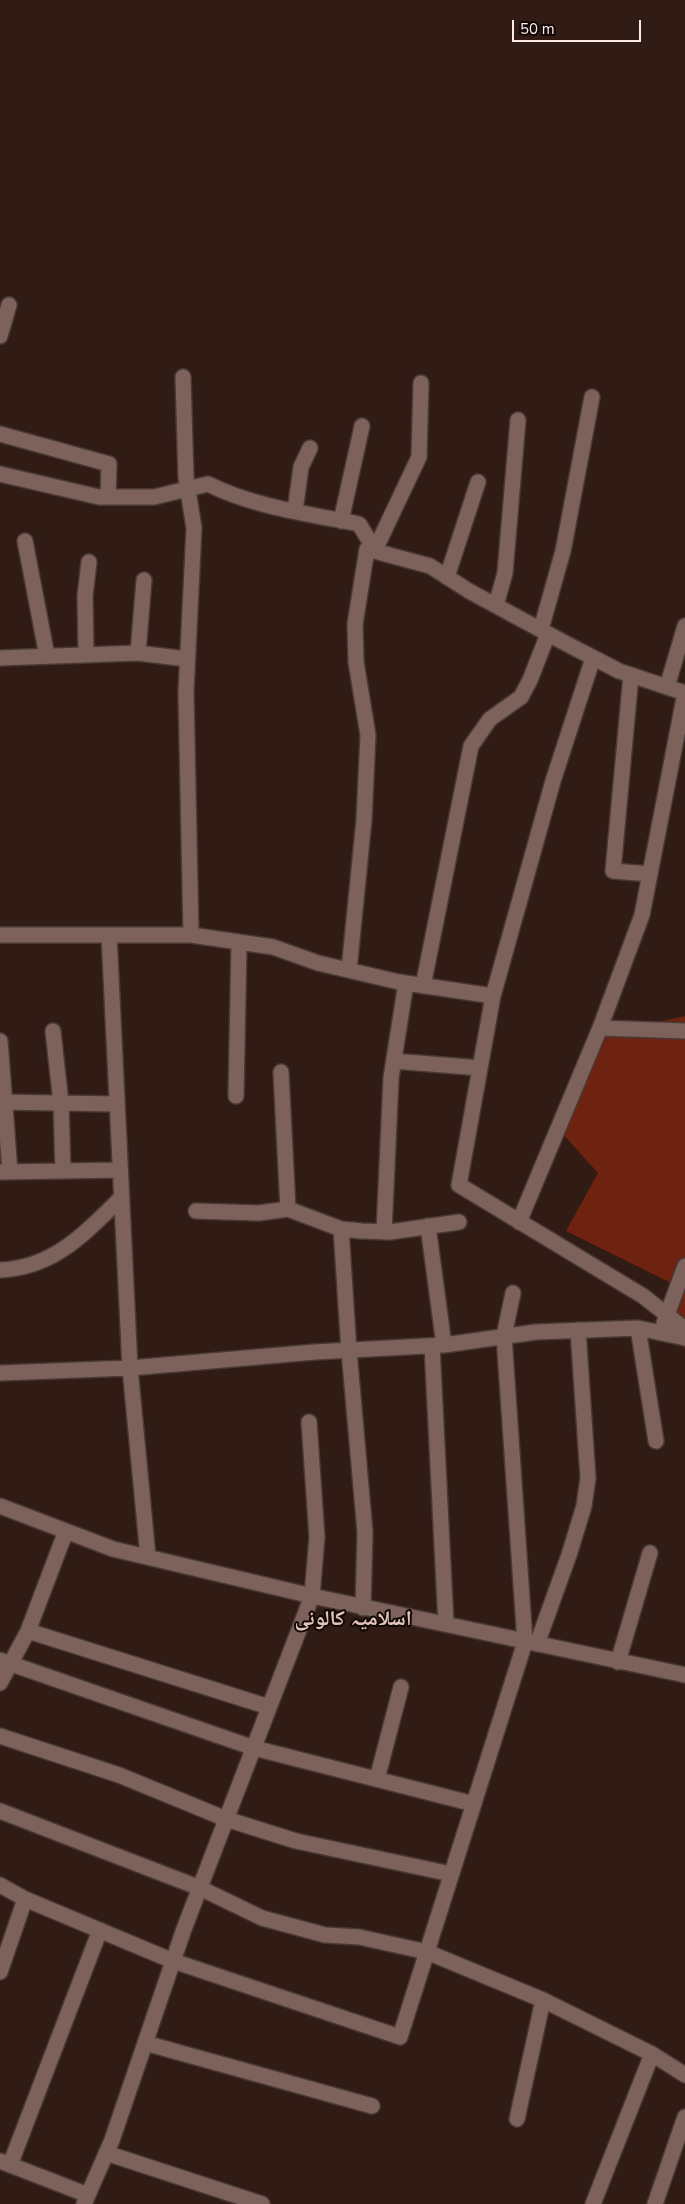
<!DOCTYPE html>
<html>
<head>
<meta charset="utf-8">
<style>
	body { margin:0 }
	#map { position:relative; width:685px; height:2204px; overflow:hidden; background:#301b15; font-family:"Nunito Sans",sans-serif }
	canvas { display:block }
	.scale { position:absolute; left:512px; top:20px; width:129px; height:22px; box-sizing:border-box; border:2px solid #faebe7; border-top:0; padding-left:6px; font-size:15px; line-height:18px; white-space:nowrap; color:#faebe7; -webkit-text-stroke:4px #120806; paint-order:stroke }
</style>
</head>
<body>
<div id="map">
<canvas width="685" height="2204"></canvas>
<div class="scale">50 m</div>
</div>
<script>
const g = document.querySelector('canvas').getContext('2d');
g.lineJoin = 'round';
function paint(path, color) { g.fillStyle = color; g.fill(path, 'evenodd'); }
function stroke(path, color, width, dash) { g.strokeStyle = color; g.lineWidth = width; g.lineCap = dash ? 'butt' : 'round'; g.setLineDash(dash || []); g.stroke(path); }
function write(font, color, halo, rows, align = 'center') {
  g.font = font + ' "Nunito Sans","Noto Naskh Arabic",sans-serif'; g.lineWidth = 4; g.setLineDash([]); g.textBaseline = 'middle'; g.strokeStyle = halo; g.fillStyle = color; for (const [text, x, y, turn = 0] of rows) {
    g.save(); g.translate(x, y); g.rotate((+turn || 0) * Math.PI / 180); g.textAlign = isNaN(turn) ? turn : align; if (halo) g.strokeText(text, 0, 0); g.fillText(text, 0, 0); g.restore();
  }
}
paint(new Path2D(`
	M685,1016V1350L669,1282L566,1231L598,1173L560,1131L608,1033Z`), '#6d2310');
const minor = new Path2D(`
	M0,336L9,305
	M183,377L186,478L194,528L186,692L191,935
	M0,434L109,464L108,497
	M0,474L99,497H154L208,484C254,507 309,514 359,524L375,550
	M295,511L301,467L310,448
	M341,521L362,426
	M25,541L47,656
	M375,550L419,457L421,383
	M447,577L478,482
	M496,605L505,573L518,420
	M541,629L563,551L592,397
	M138,653L144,580
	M86,655L85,596L89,562
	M0,658L138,653L187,659
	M593,658L553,781L493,996L459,1185L643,1296L685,1329
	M631,675L613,871L650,874
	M667,687L685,626
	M0,935H191L273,947L318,963L399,982L493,996
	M109,935L130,1368L148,1557
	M349,970L364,820L368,735L356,662L355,624L367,549L430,566L469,591L565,643L619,671L685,693
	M423,986L471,746L490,719L521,697L530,680L548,634
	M600,1028L685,1031
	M53,1031L61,1103L63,1171
	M0,1041L10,1172
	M394,1061L480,1068
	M281,1072L288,1209
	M236,1096L239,942
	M0,1102L116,1104
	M1,1172L120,1170
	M196,1211L259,1213L288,1209L341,1229L362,1231L390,1232L459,1222
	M519,1222L600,1028L642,915L685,693
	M428,1226L444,1345
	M341,1229L349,1351L365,1532L363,1608
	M384,1232L391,1078L406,983
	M0,1270C54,1268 85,1233 121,1198
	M664,1323L685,1266
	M638,1328L656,1441
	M432,1346L446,1624
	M0,1373L130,1368L315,1352L444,1345L536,1332L638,1328L685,1338
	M0,1506L113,1549L312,1596L685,1675
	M28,1631L269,1707
	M537,1644L569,1555L584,1506L588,1478L578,1330
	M0,1660L254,1748L474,1804
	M618,1662L650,1553
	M0,1683L28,1631L66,1531
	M0,1736L119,1775L226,1819L296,1841L451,1874
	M377,1779L401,1687
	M0,1811L200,1888L262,1918L325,1935L359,1937L427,1952L543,2000L652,2054L685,2075
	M0,1885L25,1899L173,1961L400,2037L525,1642L504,1336L513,1293
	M0,1972L25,1899
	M145,2043L372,2106
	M517,2119L543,2000
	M106,2153L262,2204
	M0,2161L88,2195
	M10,2165L100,1930
	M84,2204L112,2140L184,1929L312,1596L317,1537L309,1422
	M593,2204L652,2054
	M655,2204L685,2117`);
stroke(minor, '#493835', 18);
stroke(minor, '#7c625b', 15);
write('bold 21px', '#e3c5bd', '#120806', [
	["اسلامیہ کالونی",353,1620]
]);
</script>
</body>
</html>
